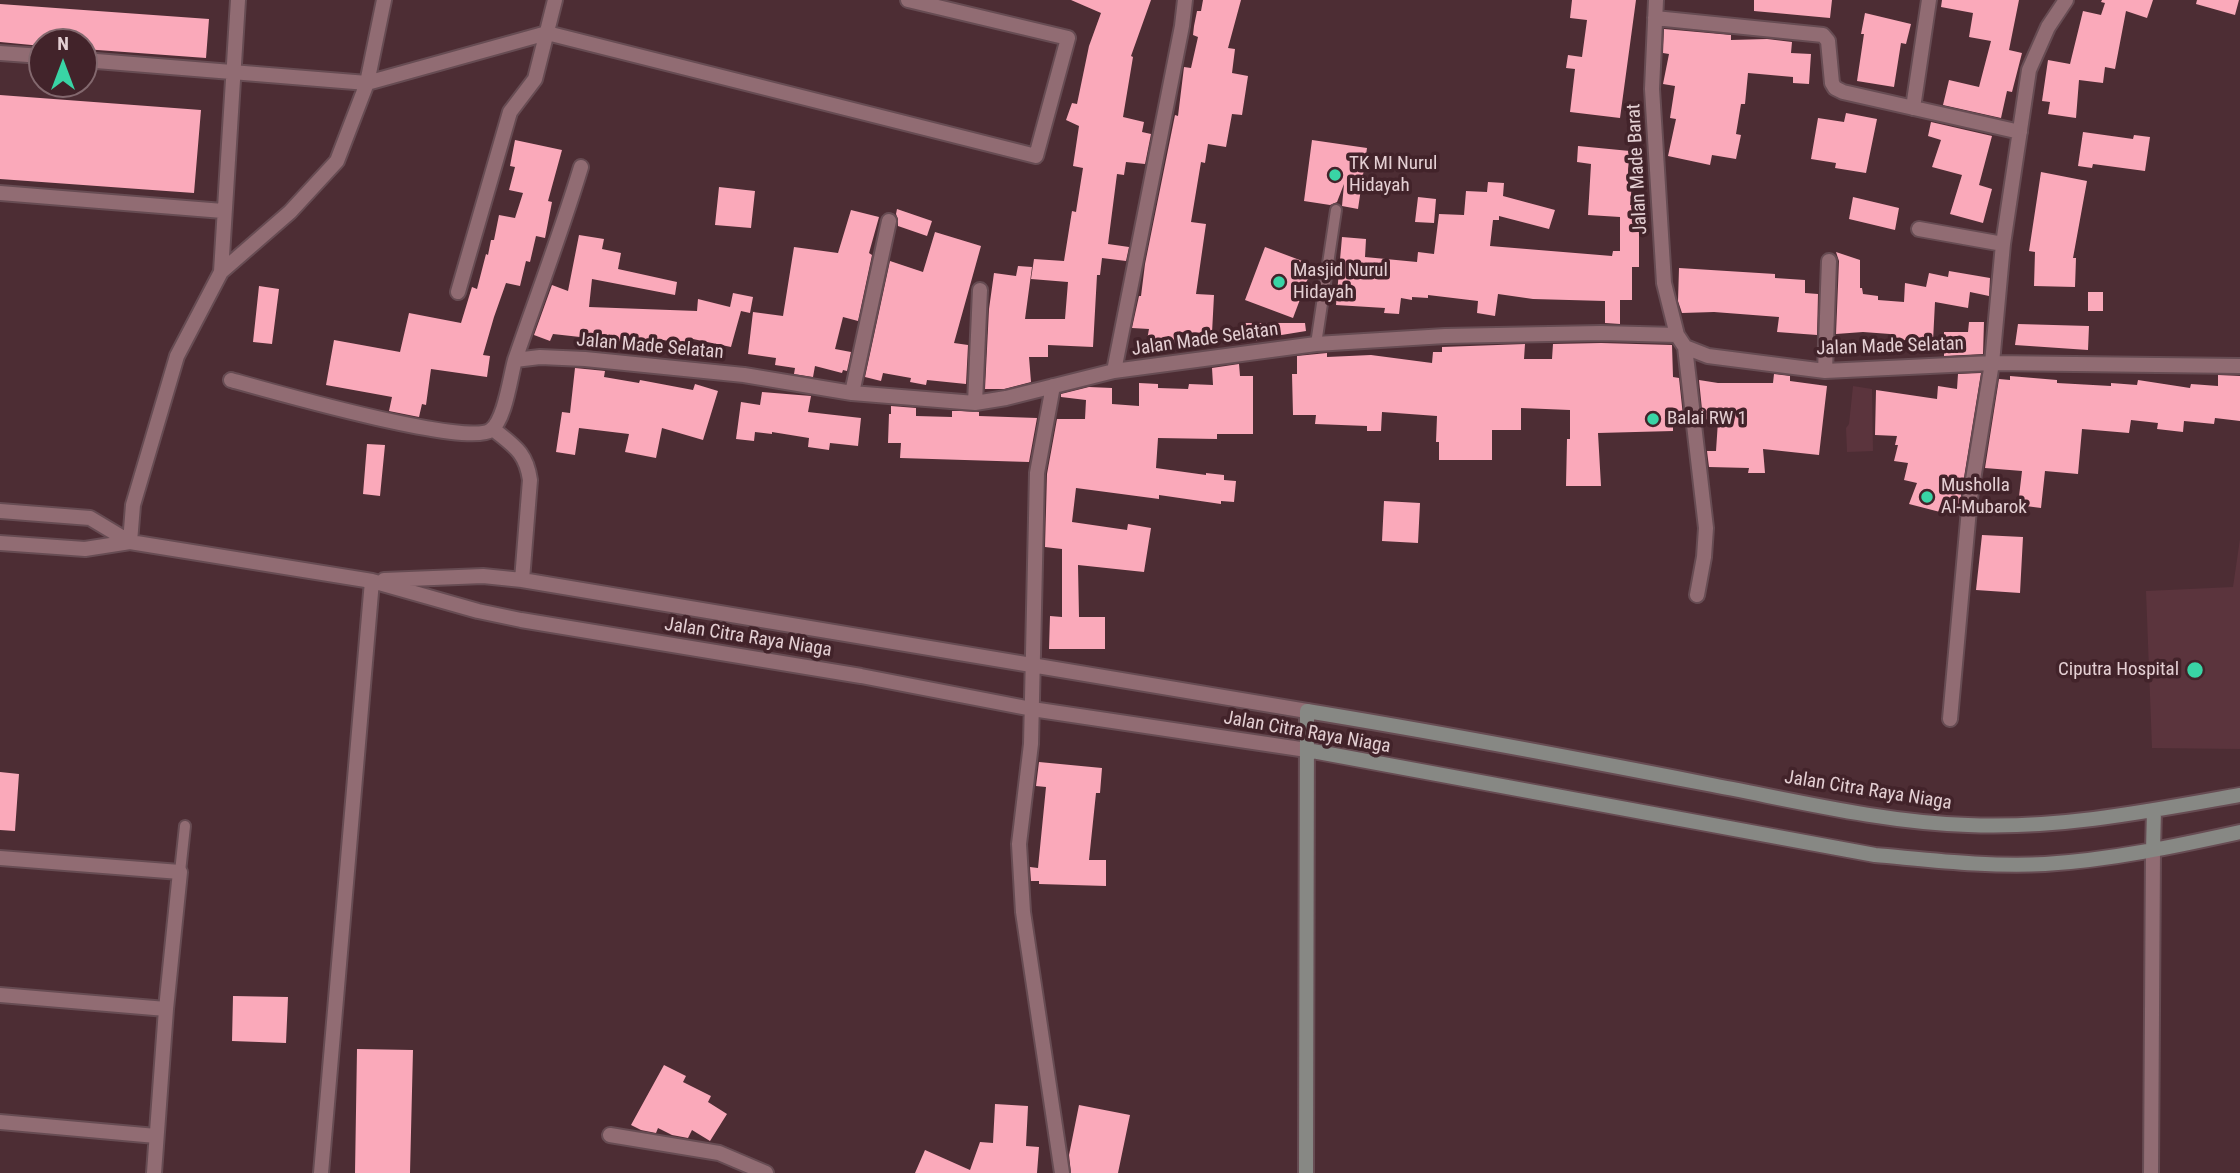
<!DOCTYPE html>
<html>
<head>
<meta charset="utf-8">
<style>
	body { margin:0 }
	#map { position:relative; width:2240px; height:1173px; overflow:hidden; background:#4d2d34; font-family:"Roboto Condensed",sans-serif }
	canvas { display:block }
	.north { position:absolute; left:28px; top:28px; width:70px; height:70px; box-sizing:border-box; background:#42232a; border:2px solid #83686e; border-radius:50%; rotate:0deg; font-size:19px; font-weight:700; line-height:28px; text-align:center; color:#e4cfd3 }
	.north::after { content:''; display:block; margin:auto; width:24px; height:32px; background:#39d4a5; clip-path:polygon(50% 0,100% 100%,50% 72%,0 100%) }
</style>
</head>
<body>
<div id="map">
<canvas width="2240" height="1173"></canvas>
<div class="north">N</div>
</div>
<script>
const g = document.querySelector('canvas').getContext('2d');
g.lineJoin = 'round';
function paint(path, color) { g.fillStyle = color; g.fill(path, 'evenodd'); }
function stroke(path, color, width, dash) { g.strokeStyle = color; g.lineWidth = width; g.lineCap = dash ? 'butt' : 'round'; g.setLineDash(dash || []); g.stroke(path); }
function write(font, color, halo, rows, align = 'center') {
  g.font = font + ' "Roboto Condensed",sans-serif'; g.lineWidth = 7; g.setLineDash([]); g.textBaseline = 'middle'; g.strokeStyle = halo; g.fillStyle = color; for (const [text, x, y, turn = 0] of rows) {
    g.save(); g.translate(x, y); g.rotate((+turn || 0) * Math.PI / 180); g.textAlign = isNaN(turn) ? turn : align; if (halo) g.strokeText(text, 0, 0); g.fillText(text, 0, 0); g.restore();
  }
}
paint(new Path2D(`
	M1853,386L1872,389L1873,451L1847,452L1846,428L1849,424Z
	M2240,539V749L2152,748L2146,591L2233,587Z`), '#5b343d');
paint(new Path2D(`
	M1071,0H1151L1131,56L1133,57L1123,117L1144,122L1142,132L1151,134L1145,164L1126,162L1124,175L1117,174L1108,244L1129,247L1126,261L1102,258L1100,275H1097L1093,347L1048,345V357H1029L1031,382L1004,389H985L989,309L994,273L1016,276L1018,266L1032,267L1025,319H1065L1068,282L1031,279L1034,259L1064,261L1072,211L1076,212L1083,168L1073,166L1079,126L1066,120L1072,103L1077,104L1089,46L1101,13Z
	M1203,0H1241L1228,48L1235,49L1232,73L1248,76L1242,115L1232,114L1226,147L1208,144L1205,163L1201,162L1191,222L1206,224L1196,294L1214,295L1212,333L1176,332L1174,344L1147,340L1149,329L1132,328L1139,296H1141L1145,264L1175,115L1178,116L1184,67L1191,68L1198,37L1193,35L1194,26L1197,11H1201Z
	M1572,0H1636L1620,118L1570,112L1575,69L1566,68L1568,55L1582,57L1587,20L1570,18Z
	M1754,0H1832L1830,18L1754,11Z
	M1942,0H2019L2009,50L2022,53L2012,92L2007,91L2001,118L1943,105L1949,80L1979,87L1991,41L1969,37L1973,13L1941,7Z
	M2102,0H2153L2147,18L2126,11L2115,69L2105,67L2103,83L2079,80L2076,118L2048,114L2050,102L2042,101L2048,60L2070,64L2083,11L2101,15L2105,3L2101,2Z
	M2197,0H2239L2235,15L2196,4Z
	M0,4L209,19L206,58L84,49V42H42V46L0,42Z
	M1865,13L1911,24L1906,44L1901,43L1894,87L1857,81L1864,34H1861Z
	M1664,29L1731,35V40L1767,39L1792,42L1791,53L1811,54L1809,84L1793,83V77L1748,73L1745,104H1741L1736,134L1741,135L1736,159L1712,155L1710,165L1668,156L1676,119L1670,118L1675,86L1663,84L1669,54L1663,53Z
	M0,95L201,110L194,193L0,179Z
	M1846,113L1877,119L1866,173L1835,168L1836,163L1811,159L1818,118L1844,122Z
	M1931,122L1992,136L1979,185L1992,189L1983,223L1950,214L1962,175L1932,167L1941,140L1928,136Z
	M2083,132L2133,139L2134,135L2150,137L2145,171L2093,164L2092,168L2078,166Z
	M515,140L562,150L548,201L552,202L545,238L536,236L530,262L526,261L520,286L506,283L494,317L483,355L490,356L487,377L431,369L426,405L422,404L419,417L389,411L392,397L326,385L334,340L400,352L409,313L461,323L472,287L477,289L486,254L488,255L491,240H494L499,215L515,218L523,193L509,190L515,167L510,166Z
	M1312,140L1367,148L1358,209L1342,206L1344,184L1337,202L1330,205L1304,201Z
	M1578,146L1630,151L1628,169V183H1632L1630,205L1639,206V267H1632V300H1620V324L1605,323V301L1533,299L1498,294L1495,316L1477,313L1478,301L1428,295V298L1412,297V300L1401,298L1399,314L1384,313L1385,308L1336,305L1342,237L1366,239L1365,257L1417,262L1418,252L1434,254L1439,214L1464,215L1466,191L1487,192L1488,182L1504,183L1503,196L1555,210L1549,229L1499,216V220H1493L1490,246L1612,256L1613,251H1620V217L1588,215L1591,164L1577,162Z
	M2041,172L2087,181L2073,258H2076L2075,287L2034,286L2035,252L2029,251Z
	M719,187L755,191L751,228L715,225Z
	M1418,197L1436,199L1434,223L1415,222Z
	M1853,197L1899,208L1895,230L1849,219Z
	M897,209L932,221L927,236L898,226V219L896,214Z
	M851,210L879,217L869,253L872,255L858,321L843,317L835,349L851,352L847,371L843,370L842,373L815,366L813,377L794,374L795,368L775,365L776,358L748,354L753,312L783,316L794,247L838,253Z
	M935,232L981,246L954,343L968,345L966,384L927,380L926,385L910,382L911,378L883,373L881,381L865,377L890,261L923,272Z
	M579,235L604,239L602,249L621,253L618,269L677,282L675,295L592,279L589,307L697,311L698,299L730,307L733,293L753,297L750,313L741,311L731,347L693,339L692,345L663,340L662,344L635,338L634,343L553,334L550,341L534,335L552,285L568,291Z
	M1265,247L1313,265L1293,318L1245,300Z
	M1836,252L1860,260V288H1862L1863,294L1878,296V300L1904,302L1905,283L1926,287L1929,273L1948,277L1949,271L1990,278L1989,296L1970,292L1968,308L1935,302L1933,341L1901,340V338L1889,337L1890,334L1863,332L1836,334L1839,261Z
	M1679,268L1775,274V278L1805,280V293L1818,294L1817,335L1777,332L1779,317L1714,312L1682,313L1678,301Z
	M259,286L279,289L272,344L253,342Z
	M2088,292H2103V311H2088Z
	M1969,322H1984L1983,354L1944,356V332H1968Z
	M1239,323H1305L1306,331L1257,339V341L1239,340Z
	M2018,324L2089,326L2088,350L2015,345Z
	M1601,343L1672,345L1673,377L1679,378L1683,416L1673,414V431L1598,433L1601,486H1566L1567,439H1570V410L1521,408V430H1492V460H1439V442H1436L1437,416L1382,412L1381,431H1367V426L1315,424L1316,415H1293L1292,374H1297V356L1327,353V357L1371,355L1432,363L1433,352H1442V347L1525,344L1524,359H1552L1553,344Z
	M1239,364L1240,376H1253V434H1217V439L1158,438L1156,468L1206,475V473L1224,475V480L1236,481L1234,502L1221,501V504L1159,495V499L1076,488L1072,522L1127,530L1128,524L1151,528L1144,572L1078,565L1079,617H1105V649H1049L1050,616L1062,617V549L1045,547L1047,474L1057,419H1085L1086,400L1061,397V394L1089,387L1112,388V404L1139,406V383L1158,384V388L1188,389L1189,384L1213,385L1212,368Z
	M575,368L605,371L604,377L639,383L640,380L693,390L695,384L718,391L703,440L662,428L656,458L625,452L629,434L579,428L575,455L556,452L562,412L570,413Z
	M1981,373L1959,508L1942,506L1940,512L1909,504L1917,483L1904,480L1908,463L1894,461L1898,445H1895L1897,436L1875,435L1876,390L1937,399L1938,386L1957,389L1958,374Z
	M1774,374L1790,376V381L1827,386L1819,455L1763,449L1765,473H1748L1749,468L1709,467L1707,451H1716L1718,421L1703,419L1699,380L1718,383H1773Z
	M2218,375L2240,376V421L2215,418L2214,424L2184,421L2183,432L2157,429L2158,423L2131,420L2129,433L2082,429L2078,474L2045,471L2041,508L2018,505L2022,471L1985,468L1999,379L2010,380V376L2057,380V383L2111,386V383L2137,385L2138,380L2190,388L2191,384L2218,386Z
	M762,392L811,396L808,412L861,418L858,446L830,443L829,450L808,447L809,438L772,432V434L755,432L754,441L736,439L741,402L760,405Z
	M891,406L916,408V416L952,417V411H960L979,412V416L1037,418L1029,462L900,458L901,443H888L889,414H891Z
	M367,444L385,445L380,496L363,494Z
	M1384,501L1420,503L1418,543L1382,541Z
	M1982,535L2023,537L2020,593L1976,590Z
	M1039,762L1102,768L1100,793H1096L1089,860H1106V886L1039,884V881H1031L1030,867L1038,868L1046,787L1036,786Z
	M0,772L19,774L15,831L0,830Z
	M233,996L288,997L286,1043L232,1041Z
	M357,1049L413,1050L410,1173H355Z
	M664,1065L686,1076L683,1082L711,1096L708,1102L727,1114L710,1141L692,1130L688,1138L672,1135L658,1128L656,1133L641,1130L631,1125Z
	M995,1104L1028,1106L1026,1146L1039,1147L1037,1173H915L925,1150L970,1170L980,1142L993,1143Z
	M1079,1105L1130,1115L1118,1173H1071L1069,1155Z`), '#faa9ba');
const lane = new Path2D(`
	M1316,344L1336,210
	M180,872L185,826`);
const street = new Path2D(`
	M1656,0L1652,89L1664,283L1677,335
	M1655,18L1823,35L1828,41L1832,83L1835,88L1843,92L2020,132
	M0,53L42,56
	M84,60L367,83L547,33L1036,156L1068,38L908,0
	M1913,108L1929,0
	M0,193L223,211
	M1919,229L2003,244
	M221,272L290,212L337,161L367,83L384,0
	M458,292L510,112L535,79L555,0
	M1685,347L1706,528L1704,557L1697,595
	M515,360C537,296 561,233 581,167
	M1114,371L1182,26L1185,0
	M1825,371L1829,261
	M231,380C267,390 468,448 491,430C505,420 510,378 515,360L540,357L585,359L744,375L852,393L975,403L1006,398L1114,371L1316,344L1445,336L1601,333L1677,335L1685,347L1708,356L1825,371L1992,363L2240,366
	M1053,386L1037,473L1031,744L1019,844L1023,912L1062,1173
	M852,393L889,221
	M975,403L980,290
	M493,429C514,446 526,452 530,480L522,580
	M0,511L90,518L130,542
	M130,542L133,505L177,356L221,272L238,0
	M0,543L85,549L130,542L372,581L478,611L521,620L861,676L1032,709L1307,750
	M384,580L483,576L522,580L1307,711
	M1950,719L1970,498L1992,363L2003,244L2029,70L2048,27L2066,0
	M0,858L180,872L166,1009L154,1173
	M0,995L166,1009
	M0,1122L156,1136
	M610,1135L719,1153L766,1173
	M321,1173L372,581
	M2151,1173L2153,850`);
const secondary = new Path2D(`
	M1307,750L1875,855C1932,860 1988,867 2045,864C2111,860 2176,846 2240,832
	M2153,850L2154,810
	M1306,1173L1307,711C1441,733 1574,758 1707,784C1793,800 1880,822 1968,825C2059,829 2150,811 2240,795`);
stroke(lane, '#674c53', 14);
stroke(street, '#674c53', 18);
stroke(secondary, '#674c53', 18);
stroke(lane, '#916c73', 10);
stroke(street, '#916c73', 14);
stroke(secondary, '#878884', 14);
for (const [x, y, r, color] of [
	[1335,175,7,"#39d4a5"],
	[1279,282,7,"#39d4a5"],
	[1653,419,7,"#39d4a5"],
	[1927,497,7,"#39d4a5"],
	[2195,670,9,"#39d4a5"]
]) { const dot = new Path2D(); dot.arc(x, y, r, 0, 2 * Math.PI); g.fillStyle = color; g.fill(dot); stroke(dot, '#42232a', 2.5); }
write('19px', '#e4cfd3', '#42232a', [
	["TK MI Nurul",1349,164],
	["Hidayah",1349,186],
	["Masjid Nurul",1293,271],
	["Hidayah",1293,293],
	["Balai RW 1",1667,419],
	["Musholla",1941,486],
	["Al-Mubarok",1941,508],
	["Ciputra Hospital",2179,670,"right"]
], 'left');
write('19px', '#e4cfd3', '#42232a', [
	["Jalan Made Barat",1638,169,-93],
	["Jalan Made Selatan",1205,340,-8],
	["Jalan Made Selatan",650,347,5],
	["Jalan Made Selatan",1890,347,-2],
	["Jalan Citra Raya Niaga",748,638,9],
	["Jalan Citra Raya Niaga",1307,733,10],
	["Jalan Citra Raya Niaga",1868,791,9]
]);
</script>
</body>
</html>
